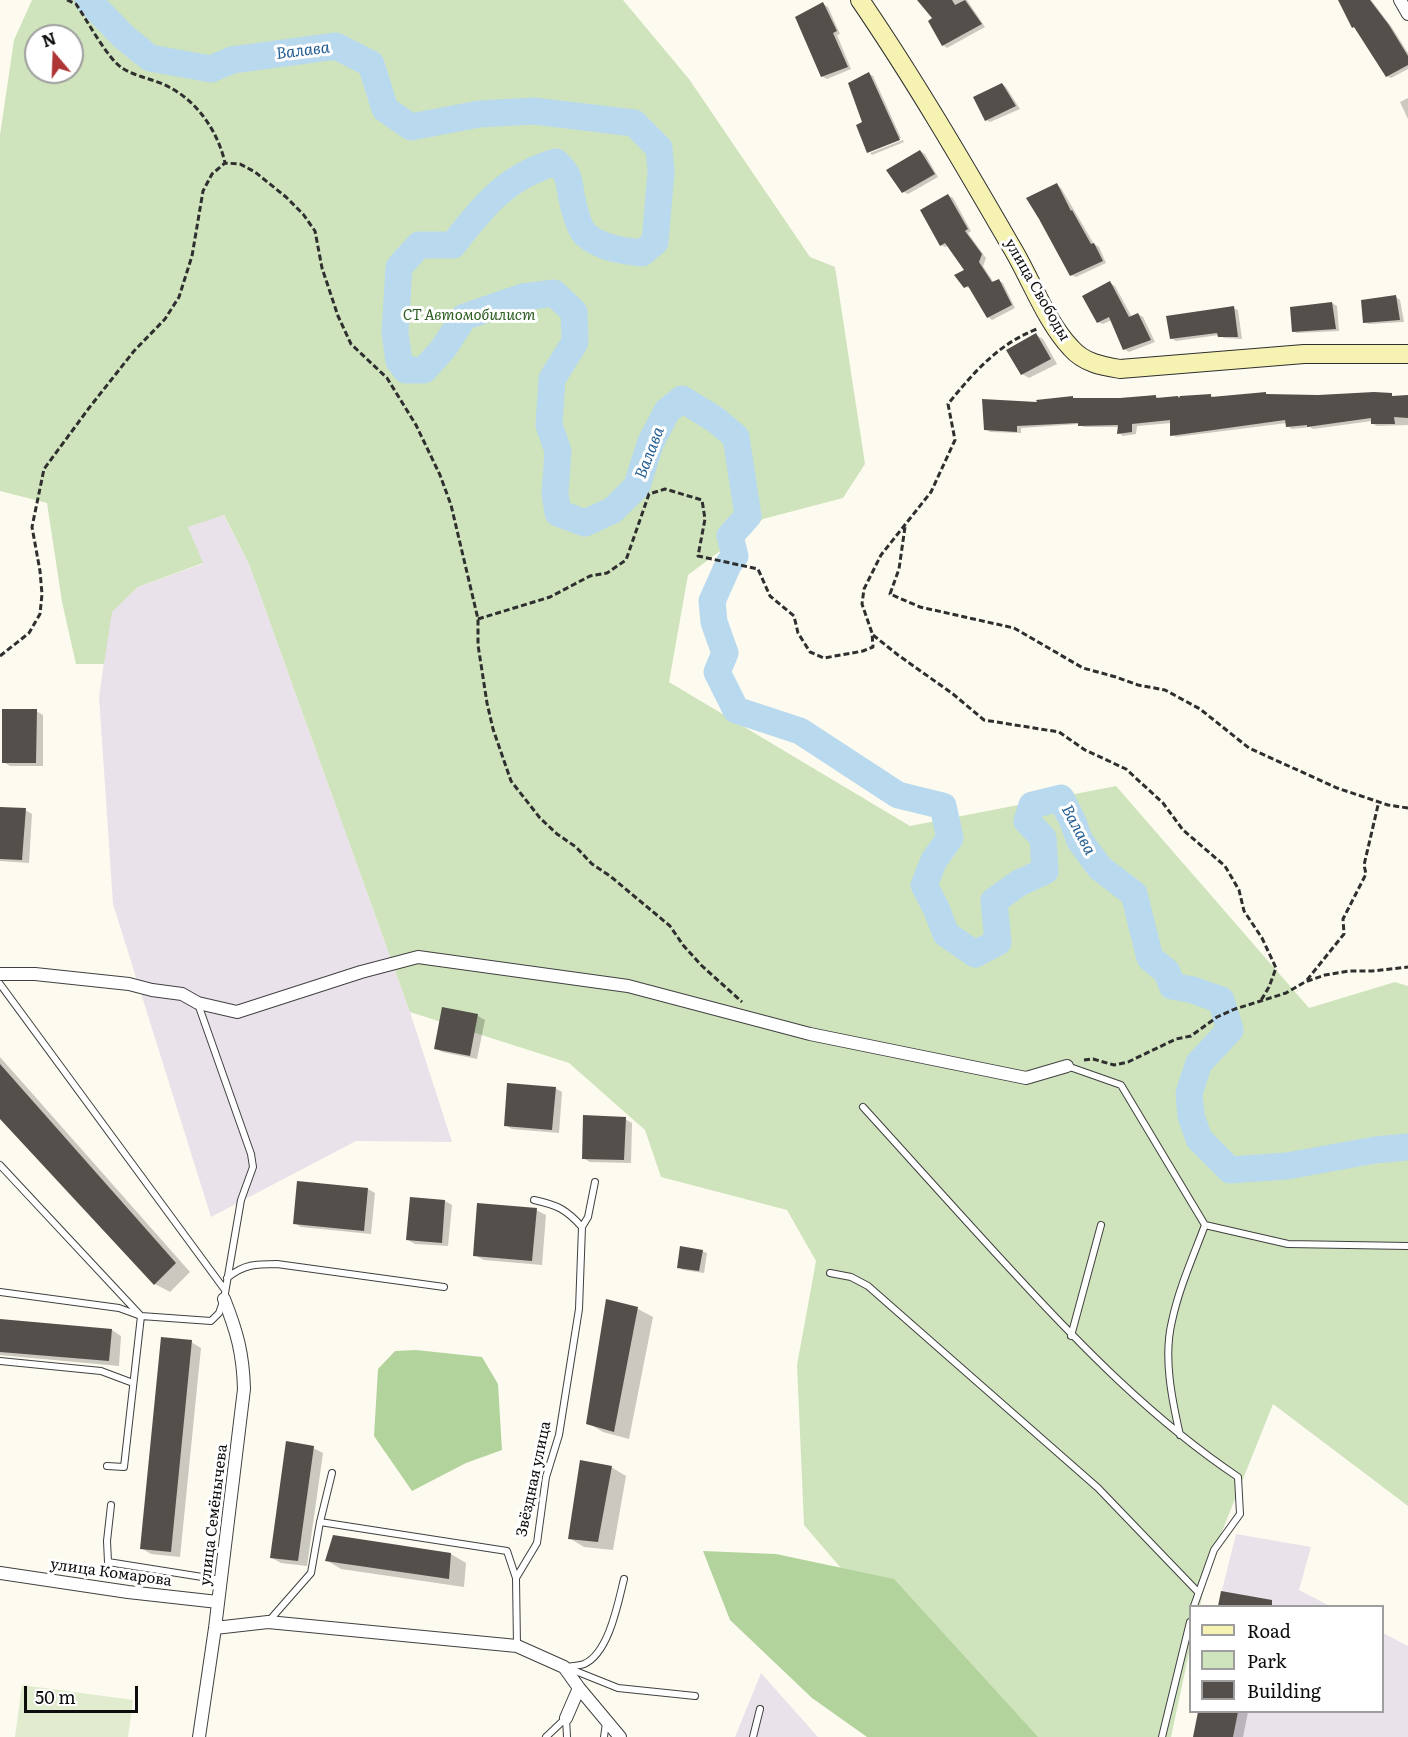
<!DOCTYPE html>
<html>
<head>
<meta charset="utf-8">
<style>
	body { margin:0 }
	#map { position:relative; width:1408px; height:1737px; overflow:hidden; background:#fdfbef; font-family:Literata,serif }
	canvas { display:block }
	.legend { position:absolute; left:1189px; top:1605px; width:195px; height:108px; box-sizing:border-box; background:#fff; border:2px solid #9e9e9e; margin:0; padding:8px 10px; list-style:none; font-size:18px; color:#0d0d0d }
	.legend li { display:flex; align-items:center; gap:12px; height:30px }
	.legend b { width:30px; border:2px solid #9e9e9e }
	.north { position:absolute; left:24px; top:24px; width:60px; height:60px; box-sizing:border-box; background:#fff; border:2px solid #9e9e9e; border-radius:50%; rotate:341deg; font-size:16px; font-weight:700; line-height:24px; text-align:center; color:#0d0d0d }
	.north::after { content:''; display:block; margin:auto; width:21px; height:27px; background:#ae3435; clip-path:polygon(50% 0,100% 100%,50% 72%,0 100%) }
	.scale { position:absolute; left:24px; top:1686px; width:114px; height:27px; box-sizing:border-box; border:3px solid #0d0d0d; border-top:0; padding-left:8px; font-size:18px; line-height:21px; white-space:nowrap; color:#0d0d0d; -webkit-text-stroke:4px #fff; paint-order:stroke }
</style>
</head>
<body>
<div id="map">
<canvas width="1408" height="1737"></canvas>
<ul class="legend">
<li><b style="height:8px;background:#f6f2b1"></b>Road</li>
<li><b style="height:16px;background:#cfe4bc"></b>Park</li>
<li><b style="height:16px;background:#554f4b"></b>Building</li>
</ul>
<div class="north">N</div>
<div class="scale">50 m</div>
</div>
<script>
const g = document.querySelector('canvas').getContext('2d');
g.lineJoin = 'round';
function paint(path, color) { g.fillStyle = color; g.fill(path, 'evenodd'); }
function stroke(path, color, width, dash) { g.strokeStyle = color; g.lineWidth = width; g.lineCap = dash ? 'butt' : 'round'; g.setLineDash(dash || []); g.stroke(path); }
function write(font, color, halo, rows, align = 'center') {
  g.font = font + ' Literata,serif'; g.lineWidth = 6; g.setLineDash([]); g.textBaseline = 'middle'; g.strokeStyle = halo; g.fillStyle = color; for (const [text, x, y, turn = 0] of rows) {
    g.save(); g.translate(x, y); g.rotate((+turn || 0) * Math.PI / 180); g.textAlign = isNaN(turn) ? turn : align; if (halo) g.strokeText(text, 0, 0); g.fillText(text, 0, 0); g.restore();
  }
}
paint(new Path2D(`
	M223,514L249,564L410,1012L452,1142L356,1141L211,1217L113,904L99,697L111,612L138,587L202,564L188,527Z
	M1236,1534L1311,1547L1299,1590L1330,1606H1218Z
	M1383,1633L1408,1646V1737H1193L1198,1712H1382Z
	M761,1673L818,1737H735Z`), '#eae2eb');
paint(new Path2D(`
	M32,0H623L689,79L810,257L835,267L865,464L843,498L763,519L688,575L669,682L910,826L1116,786L1309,1008L1395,982L1408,986V1506L1273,1404L1209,1564L1200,1606H1190V1648L1171,1737H980L979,1729L804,1525L797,1365L816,1261L787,1210L661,1177L645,1130L569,1063L410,1012L249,564L224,515L188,527L203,563L138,587L112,612L104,664H76L62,602L47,503L0,491V135L14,40ZM36,36H72V72H36Z`), '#cfe4bc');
paint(new Path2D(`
	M416,1350L482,1357L498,1384L502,1450L466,1463L412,1491L374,1436L378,1369L395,1351Z
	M703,1551L776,1554L894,1579L1038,1737H867L812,1698L730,1620Z`), '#b3d39d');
paint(new Path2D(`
	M22,1685L133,1700L128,1737H15Z`), '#e0eccd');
paint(new Path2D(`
	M919,0H967L985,27L947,48L943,45L934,19Z
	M1340,0H1371L1393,29L1408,53V69L1391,78L1387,76L1358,29L1353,27Z
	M823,4L828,7L840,34L837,35L851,69L827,79L822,76Z
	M869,74L873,76L901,138L869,151V153L864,123Z
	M1002,84L1006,87L1020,109L990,122L986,120Z
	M1408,98V119L1400,102Z
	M903,140L904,142L872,155L870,153Z
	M920,151L925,154L938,177L908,194L904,192Z
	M1057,185L1061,188L1094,244L1099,247L1106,263L1076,277L1071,275Z
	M948,195L953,198L971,231L968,233L986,258L983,266L994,283L998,280L1003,283L1015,308L992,320L988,317L971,288L965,287L966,271L948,246L945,247L941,245Z
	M1110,283L1115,286L1132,317L1138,314L1143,317L1155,342L1129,352L1124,349L1112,320L1103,324L1098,322Z
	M1396,297L1400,300L1404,322L1369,324L1364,322Z
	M1332,303L1337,306L1339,331L1297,333L1293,331Z
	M1233,308L1238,310L1242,339L1224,338L1219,335L1176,341L1171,338Z
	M1036,335L1043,339L1057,364L1029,378L1022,374L1008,350Z
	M1210,395L1215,398L1391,395L1395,397H1408V425L1377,426L1372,423V421L1313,429L1310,427L1292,429L1287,426V423L1176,437L1172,435L1171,423L1137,426L1136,434L1123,436L1119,433V427H1084L1079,424L1021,428V433L990,432L985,429L1040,404L1072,397L1077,400H1120L1155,396L1160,399H1181Z
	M36,711L43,715V766H10L3,762Z
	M0,808L25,810L32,814L29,863L0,861Z
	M443,1008L478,1016L485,1020L477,1059L442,1052L435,1048Z
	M0,1057L190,1272L170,1292L155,1284L0,1117Z
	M555,1088L562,1092L559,1133L512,1129L505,1125Z
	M625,1119L632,1123L631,1163L590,1162L583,1158Z
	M298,1182L368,1189L375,1193L371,1234L301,1227L294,1223Z
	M445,1201L452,1205L448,1246L415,1244L408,1240Z
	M536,1210L546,1215L542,1265L484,1260L474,1255Z
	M702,1251L707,1253L704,1273L683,1270L678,1267Z
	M608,1301L638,1309L653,1317L629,1439L603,1432L588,1423Z
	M0,1320L112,1330L121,1336L119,1366L0,1355Z
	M191,1342L201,1348L180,1557L151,1554L141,1548Z
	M313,1448L323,1453L307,1566L281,1563L272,1558Z
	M611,1467L626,1476L613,1550L584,1547L569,1538Z
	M451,1554L466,1563L464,1587L341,1569L326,1560Z
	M1222,1593L1268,1605V1606H1219Z
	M1200,1712H1248L1243,1737H1195Z`), '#0003');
stroke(new Path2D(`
	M88,0L124,37L150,58L211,69L232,60L336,46L371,64L385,109L411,127L479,114L534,111L634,123L659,148L661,172L655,242L642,253C623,251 600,248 585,234C579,228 574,208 572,199C568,180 571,176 556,162C507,176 483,206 453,245H419L399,267L395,333L399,361L406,370H424L443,349L464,317L523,297L554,293L574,312L575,342L552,379L549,425L558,451L555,494L558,513L585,523L613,510L637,486L650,444L667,411L682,399L716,420L736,437L748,516L730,536L735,556L729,563L712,601L714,622L725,653L717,672L736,710L800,731L898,795L943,806L950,838L934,860L924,885L936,908L946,934L975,954L998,942L994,901L1019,883L1045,871L1043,838L1027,821L1032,805L1061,798L1073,822L1080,841L1100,868L1134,894L1150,958L1167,972L1172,986L1193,990L1221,1000L1230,1030L1199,1063L1189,1093L1191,1116L1199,1139L1230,1170L1287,1166L1375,1150L1408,1147`), '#b9d9ef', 27);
paint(new Path2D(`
	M917,0H952L955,5L965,0L982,24L942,46L928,21L932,18Z
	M1338,0H1370L1389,25L1408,56V65L1386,77L1354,27L1352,28Z
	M823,2L837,31L833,33L848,67L821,77L795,17Z
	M869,72L900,140L867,153L856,125L862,122L848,83Z
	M1002,83L1016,106L985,121L973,97Z
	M920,150L935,174L902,193L886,170Z
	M1057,183L1071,211L1072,210L1091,244L1094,243L1103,261L1070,276L1039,219L1026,198Z
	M948,194L968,229L965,231L982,254L979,262L992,282L999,279L1012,305L987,318L968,286L964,288L954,275L964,270L945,243L940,246L920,210Z
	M1110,281L1129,317L1138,313L1151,340L1123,350L1109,317L1097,323L1082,296Z
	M1396,295L1400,320L1363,323L1361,300Z
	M1332,302L1336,329L1292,332L1290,307Z
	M1234,306L1238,337H1218L1217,333L1170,339L1166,316Z
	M1036,333L1051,359L1021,375L1006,350Z
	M1266,392V394L1318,395L1374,392L1392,393V396L1408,395V418L1394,417L1395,424H1371V418L1307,427V425L1286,427L1285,420L1170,436V420L1132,424V432L1117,434L1118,425L1078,426V423L1017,426V432L984,430L982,399L1037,402L1036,400L1073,396V398H1120L1156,395V398L1178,396L1179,398L1180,396L1211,394V397Z
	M2,709H37L36,763H2Z
	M0,807L26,808L22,860L0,859Z
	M442,1007L478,1014L470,1056L434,1049Z
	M0,1064L176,1263L154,1285L0,1119Z
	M507,1083L556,1087L552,1130L504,1126Z
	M583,1115L626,1117L624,1160L582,1159Z
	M297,1181L368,1188L364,1231L293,1224Z
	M410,1197L445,1200L442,1243L406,1240Z
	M477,1203L537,1208L532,1261L473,1256Z
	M680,1246L703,1250L699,1271L677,1268Z
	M606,1299L638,1307L614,1432L586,1424Z
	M0,1319L112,1329L109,1361L0,1352Z
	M161,1337L192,1340L171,1552L140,1549Z
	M286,1441L314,1446L298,1561L270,1558Z
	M580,1460L612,1466L598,1542L568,1539Z
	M333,1535L451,1553L449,1579L325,1561Z
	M1221,1591L1272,1600V1606H1218Z
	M1198,1712H1238L1233,1737H1193Z`), '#554f4b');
const service = new Path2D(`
	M0,984L225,1290
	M1067,1066L1121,1085L1205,1225L1288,1244L1408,1246
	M863,1107C913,1162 963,1218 1013,1272C1082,1347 1153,1420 1238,1477L1240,1514L1214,1550L1194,1606
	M0,1165L141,1316L124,1467L107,1466
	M534,1200C557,1205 566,1209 582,1227
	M582,1227L588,1217L595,1182
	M830,1273L851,1277L868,1286L1098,1488L1198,1592
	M227,1278C244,1264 256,1264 277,1264L444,1287
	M0,1292L119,1308L141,1316L211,1321L219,1313L224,1299L241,1200L253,1167L251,1154L198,1004
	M1071,1336L1101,1225
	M0,1361L101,1371L133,1383
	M1180,1435C1172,1400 1163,1357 1172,1321C1179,1288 1193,1257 1205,1225
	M111,1505L107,1541L108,1562L221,1580
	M320,1522L507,1551L516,1578
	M268,1622L311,1573L320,1522L332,1473
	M517,1646L516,1578L537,1543L546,1477L559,1435L579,1309L582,1227
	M565,1667C570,1666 579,1666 584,1664C609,1653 618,1603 624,1579
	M568,1668L618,1688L695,1696
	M566,1718L567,1737
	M546,1737L566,1718
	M604,1737L606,1723
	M753,1737L760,1709
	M1162,1737L1190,1622`);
const minor = new Path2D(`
	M1400,0L1408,14
	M0,974H35L129,984L152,990L182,994L198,1003L237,1012L361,972L418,957L628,986L810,1034L1026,1078L1067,1066
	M0,1573L128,1592L218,1602
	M215,1628L268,1622L517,1646L564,1667L579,1688L620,1737
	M566,1718L579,1688
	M199,1737L215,1628L244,1389C243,1353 237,1332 224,1299`);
const secondary = new Path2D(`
	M860,0C914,79 963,163 1011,246C1030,277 1046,322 1071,348C1084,363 1102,366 1120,369L1304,354H1408`);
stroke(service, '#404040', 8);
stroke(minor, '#404040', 14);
stroke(secondary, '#2f2f2f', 20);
stroke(new Path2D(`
	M67,0L76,4C87,20 107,58 122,68C136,77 154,79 169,87C198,102 218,132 225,163
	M905,527L899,569L890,594L920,607L1014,628L1083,668L1116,677L1138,685L1165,690L1200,709L1249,748L1337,788L1388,805L1408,808
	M478,619L550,597L590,576L607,573L626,560L649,494L665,489L702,500L705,519L698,556L758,569L770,596L794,616L798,633L810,652L824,658L863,651L873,647L872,633L862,604L864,589L881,555L931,492L955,440L948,404C973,373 998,344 1037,329
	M873,635L898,655L953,694L984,720L1059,732L1085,750L1126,769L1163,803L1183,830L1225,866L1239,890L1244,911L1262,938L1276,968L1269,987L1260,1002
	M0,656L29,633L40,614L42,594L40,571L32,527L44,469L89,408L134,351L165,319L179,297L192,256L203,191L212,174L225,163L240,164L255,172L286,197L303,214L315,231L322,268L338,316L351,344L387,378L416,425L440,475L451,505L478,619V645L487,703L493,729L511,781L540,818L557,834L576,847L592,864L610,876L670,926L683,945L701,965L742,1002
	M1307,980L1344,934L1343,919L1366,874L1364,865L1379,801
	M1084,1060L1093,1059L1114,1065L1128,1062L1176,1039L1191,1036L1217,1017L1235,1009L1286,993L1305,982L1325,975L1349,971H1372L1408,967`), '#2f2f2f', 3, [6, 3]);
stroke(service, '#fff', 6);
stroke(minor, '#fff', 12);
stroke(secondary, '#f6f2b1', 18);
write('15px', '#0d0d0d', '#fff', [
	["улица Свободы",1037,290,60],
	["Звёздная улица",534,1479,-78],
	["улица Семёнычева",214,1515,-83],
	["улица Комарова",111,1573,8]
]);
write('italic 15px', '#2e5e24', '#fff', [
	["СТ Автомобилист",469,316]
]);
write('italic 16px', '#245d91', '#fff', [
	["Валава",303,51,-7],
	["Валава",650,453,-69],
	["Валава",1078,830,62]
]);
</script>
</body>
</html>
